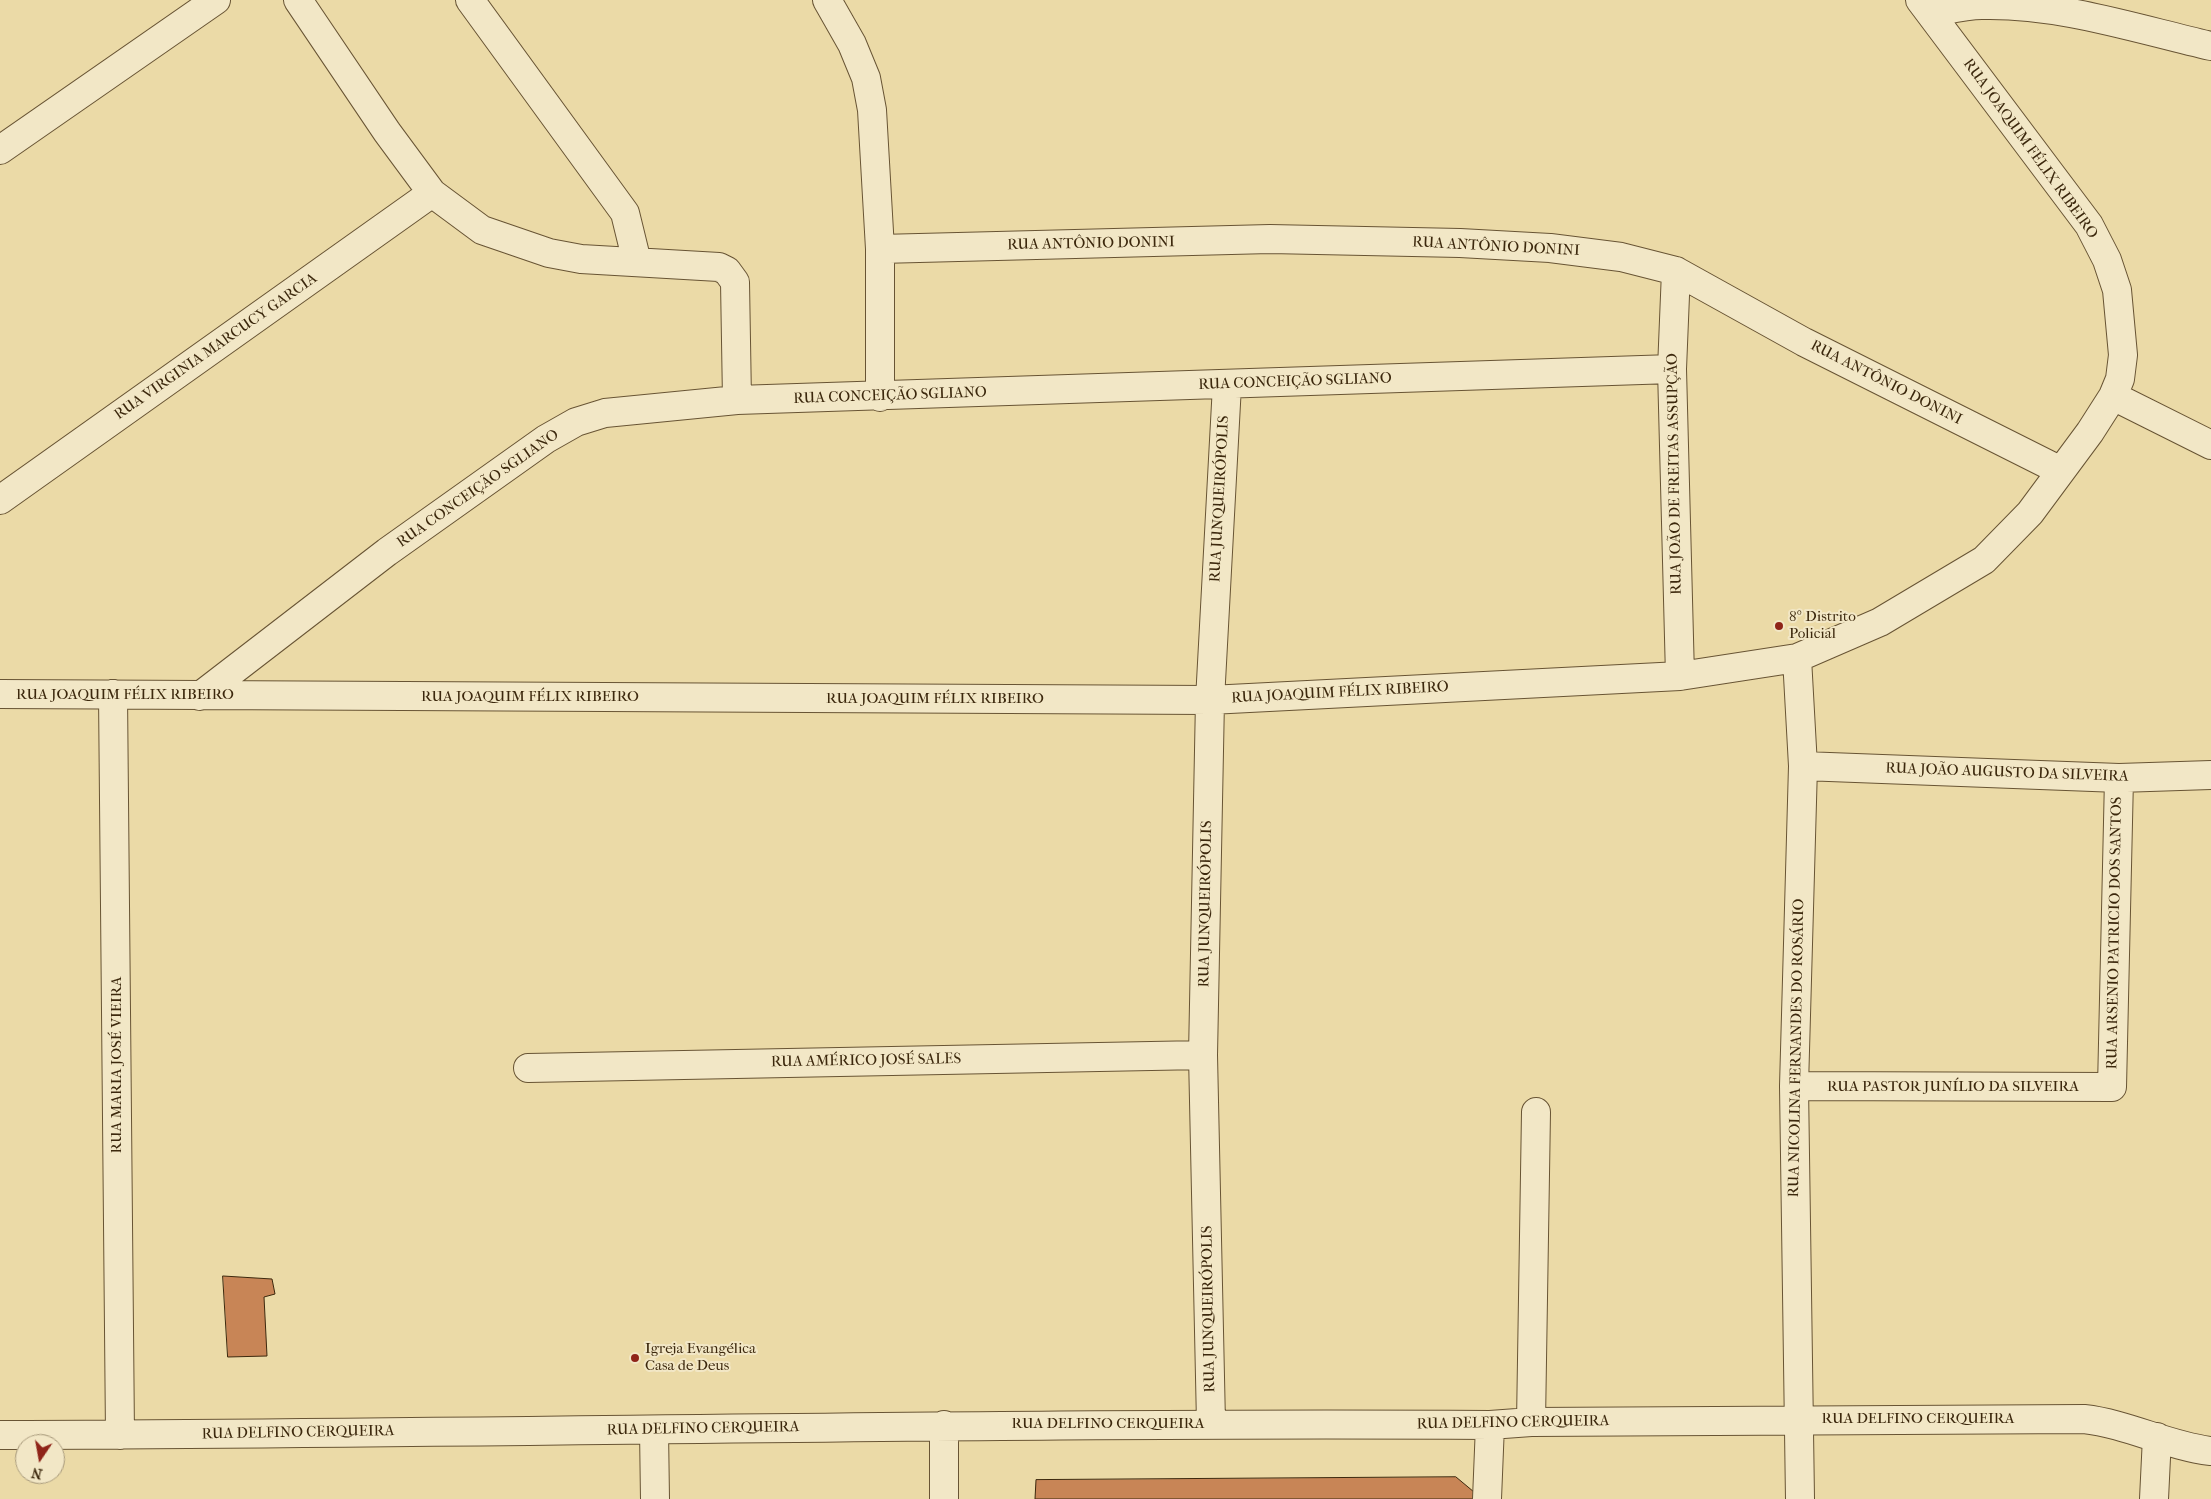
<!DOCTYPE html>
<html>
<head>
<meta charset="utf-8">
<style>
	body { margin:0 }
	#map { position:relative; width:2211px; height:1499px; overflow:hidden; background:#ebdaa7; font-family:"IM FELL French Canon",serif }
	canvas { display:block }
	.north { position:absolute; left:15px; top:1434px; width:50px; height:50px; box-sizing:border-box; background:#f2e7c6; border:1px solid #a99b7c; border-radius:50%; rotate:192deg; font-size:14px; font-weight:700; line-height:20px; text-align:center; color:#3c280d }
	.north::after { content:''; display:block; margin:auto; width:18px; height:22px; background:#8f2418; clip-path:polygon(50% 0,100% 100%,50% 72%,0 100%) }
</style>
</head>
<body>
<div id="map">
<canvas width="2211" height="1499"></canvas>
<div class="north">N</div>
</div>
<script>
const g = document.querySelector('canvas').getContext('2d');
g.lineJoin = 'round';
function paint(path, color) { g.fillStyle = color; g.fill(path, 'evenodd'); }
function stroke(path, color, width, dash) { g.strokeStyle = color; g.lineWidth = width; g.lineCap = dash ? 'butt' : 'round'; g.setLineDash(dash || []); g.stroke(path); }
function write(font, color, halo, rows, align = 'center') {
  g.font = font + ' "IM FELL French Canon",serif'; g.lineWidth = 4; g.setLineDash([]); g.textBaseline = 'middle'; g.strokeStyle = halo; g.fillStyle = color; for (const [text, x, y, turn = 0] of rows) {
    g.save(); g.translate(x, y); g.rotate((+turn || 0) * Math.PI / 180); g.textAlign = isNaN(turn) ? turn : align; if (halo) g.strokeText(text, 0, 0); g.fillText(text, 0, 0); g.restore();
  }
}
const building = new Path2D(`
	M223,1276L272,1279L275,1294L264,1297L267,1356L228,1357Z
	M1456,1477L1474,1492L1473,1499H1035L1036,1480Z`);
paint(building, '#c88556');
stroke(building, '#3c280d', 1);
const minor = new Path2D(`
	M298,0L387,132L432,193L482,230L549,253L581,259L719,267L727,271L735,282L737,400
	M470,0L625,213L637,262
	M827,0L852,44L866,78L872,110L880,249V397
	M1930,13C1947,10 1965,5 1982,5C2059,3 2137,29 2211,46
	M0,150L216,0
	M880,249L1270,239L1460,243L1550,248L1621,257L1676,271L1804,342L2061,471
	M1676,271L1672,369L1680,676
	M2113,396L2211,445
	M0,500L432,193
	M1797,658L1803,766L1794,1086L1800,1499
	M0,694L1210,700L1680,676L1797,658L1880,622L1984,560L2030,513L2090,432L2113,396L2120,379L2123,355L2117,290L2107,260L2089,225L1920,0
	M113,694L120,1435
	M200,696L387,552L546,439L576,422L605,413L737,400L1672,369
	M1803,766L2119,778L2211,775
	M528,1068L1203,1055
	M1794,1086L2112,1087L2119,778
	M1531,1422L1536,1112
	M1211,1423L1203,1055L1210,700L1227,385
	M654,1430L655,1499
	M0,1435C497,1434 993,1422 1490,1425L1531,1422L2084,1419C2128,1424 2168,1446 2211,1451
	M944,1499V1425
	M1487,1499L1490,1425
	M2154,1499L2157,1437`);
stroke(minor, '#685434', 30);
stroke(minor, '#f2e7c6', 28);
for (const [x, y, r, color] of [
	[1779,626,5,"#8f2418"],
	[635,1358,5,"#8f2418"]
]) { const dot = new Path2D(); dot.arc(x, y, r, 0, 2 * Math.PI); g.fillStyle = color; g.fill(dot); stroke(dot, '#f2e7c6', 2); }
write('15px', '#3c280d', '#f2e7c6', [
	["RUA JOAQUIM FÉLIX RIBEIRO",2030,149,54],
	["RUA ANTÔNIO DONINI",1091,244,-1],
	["RUA ANTÔNIO DONINI",1496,247,3],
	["RUA VIRGINIA MARCUCY GARCIA",216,347,-35],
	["RUA CONCEIÇÃO SGLIANO",1295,382,-2],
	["RUA ANTÔNIO DONINI",1886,383,27],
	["RUA CONCEIÇÃO SGLIANO",890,396,-2],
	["RUA JOÃO DE FREITAS ASSUPÇÃO",1675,474,-91],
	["RUA CONCEIÇÃO SGLIANO",478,489,-35],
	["RUA JUNQUEIRÓPOLIS",1220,499,-87],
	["RUA JOAQUIM FÉLIX RIBEIRO",1340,693,-3],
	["RUA JOAQUIM FÉLIX RIBEIRO",125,695],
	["RUA JOAQUIM FÉLIX RIBEIRO",530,697],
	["RUA JOAQUIM FÉLIX RIBEIRO",935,699],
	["RUA JOÃO AUGUSTO DA SILVEIRA",2007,773,2],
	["RUA JUNQUEIRÓPOLIS",1206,904,-89],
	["RUA ARSENIO PATRICIO DOS SANTOS",2115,933,-89],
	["RUA NICOLINA FERNANDES DO ROSÁRIO",1797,1048,-89],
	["RUA AMÉRICO JOSÉ SALES",866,1061,-1],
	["RUA MARIA JOSÉ VIEIRA",117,1065,-90],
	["RUA PASTOR JUNÍLIO DA SILVEIRA",1953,1087],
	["RUA JUNQUEIRÓPOLIS",1209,1309,-91],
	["RUA DELFINO CERQUEIRA",1918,1419],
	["RUA DELFINO CERQUEIRA",1513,1423,-1],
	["RUA DELFINO CERQUEIRA",1108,1424],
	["RUA DELFINO CERQUEIRA",703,1429,-1],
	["RUA DELFINO CERQUEIRA",298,1433,-1]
]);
write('15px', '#3c280d', '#f2e7c6', [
	["8º Distrito",1789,617],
	["Policial",1789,634],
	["Igreja Evangélica",645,1349],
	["Casa de Deus",645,1366]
], 'left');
</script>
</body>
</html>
